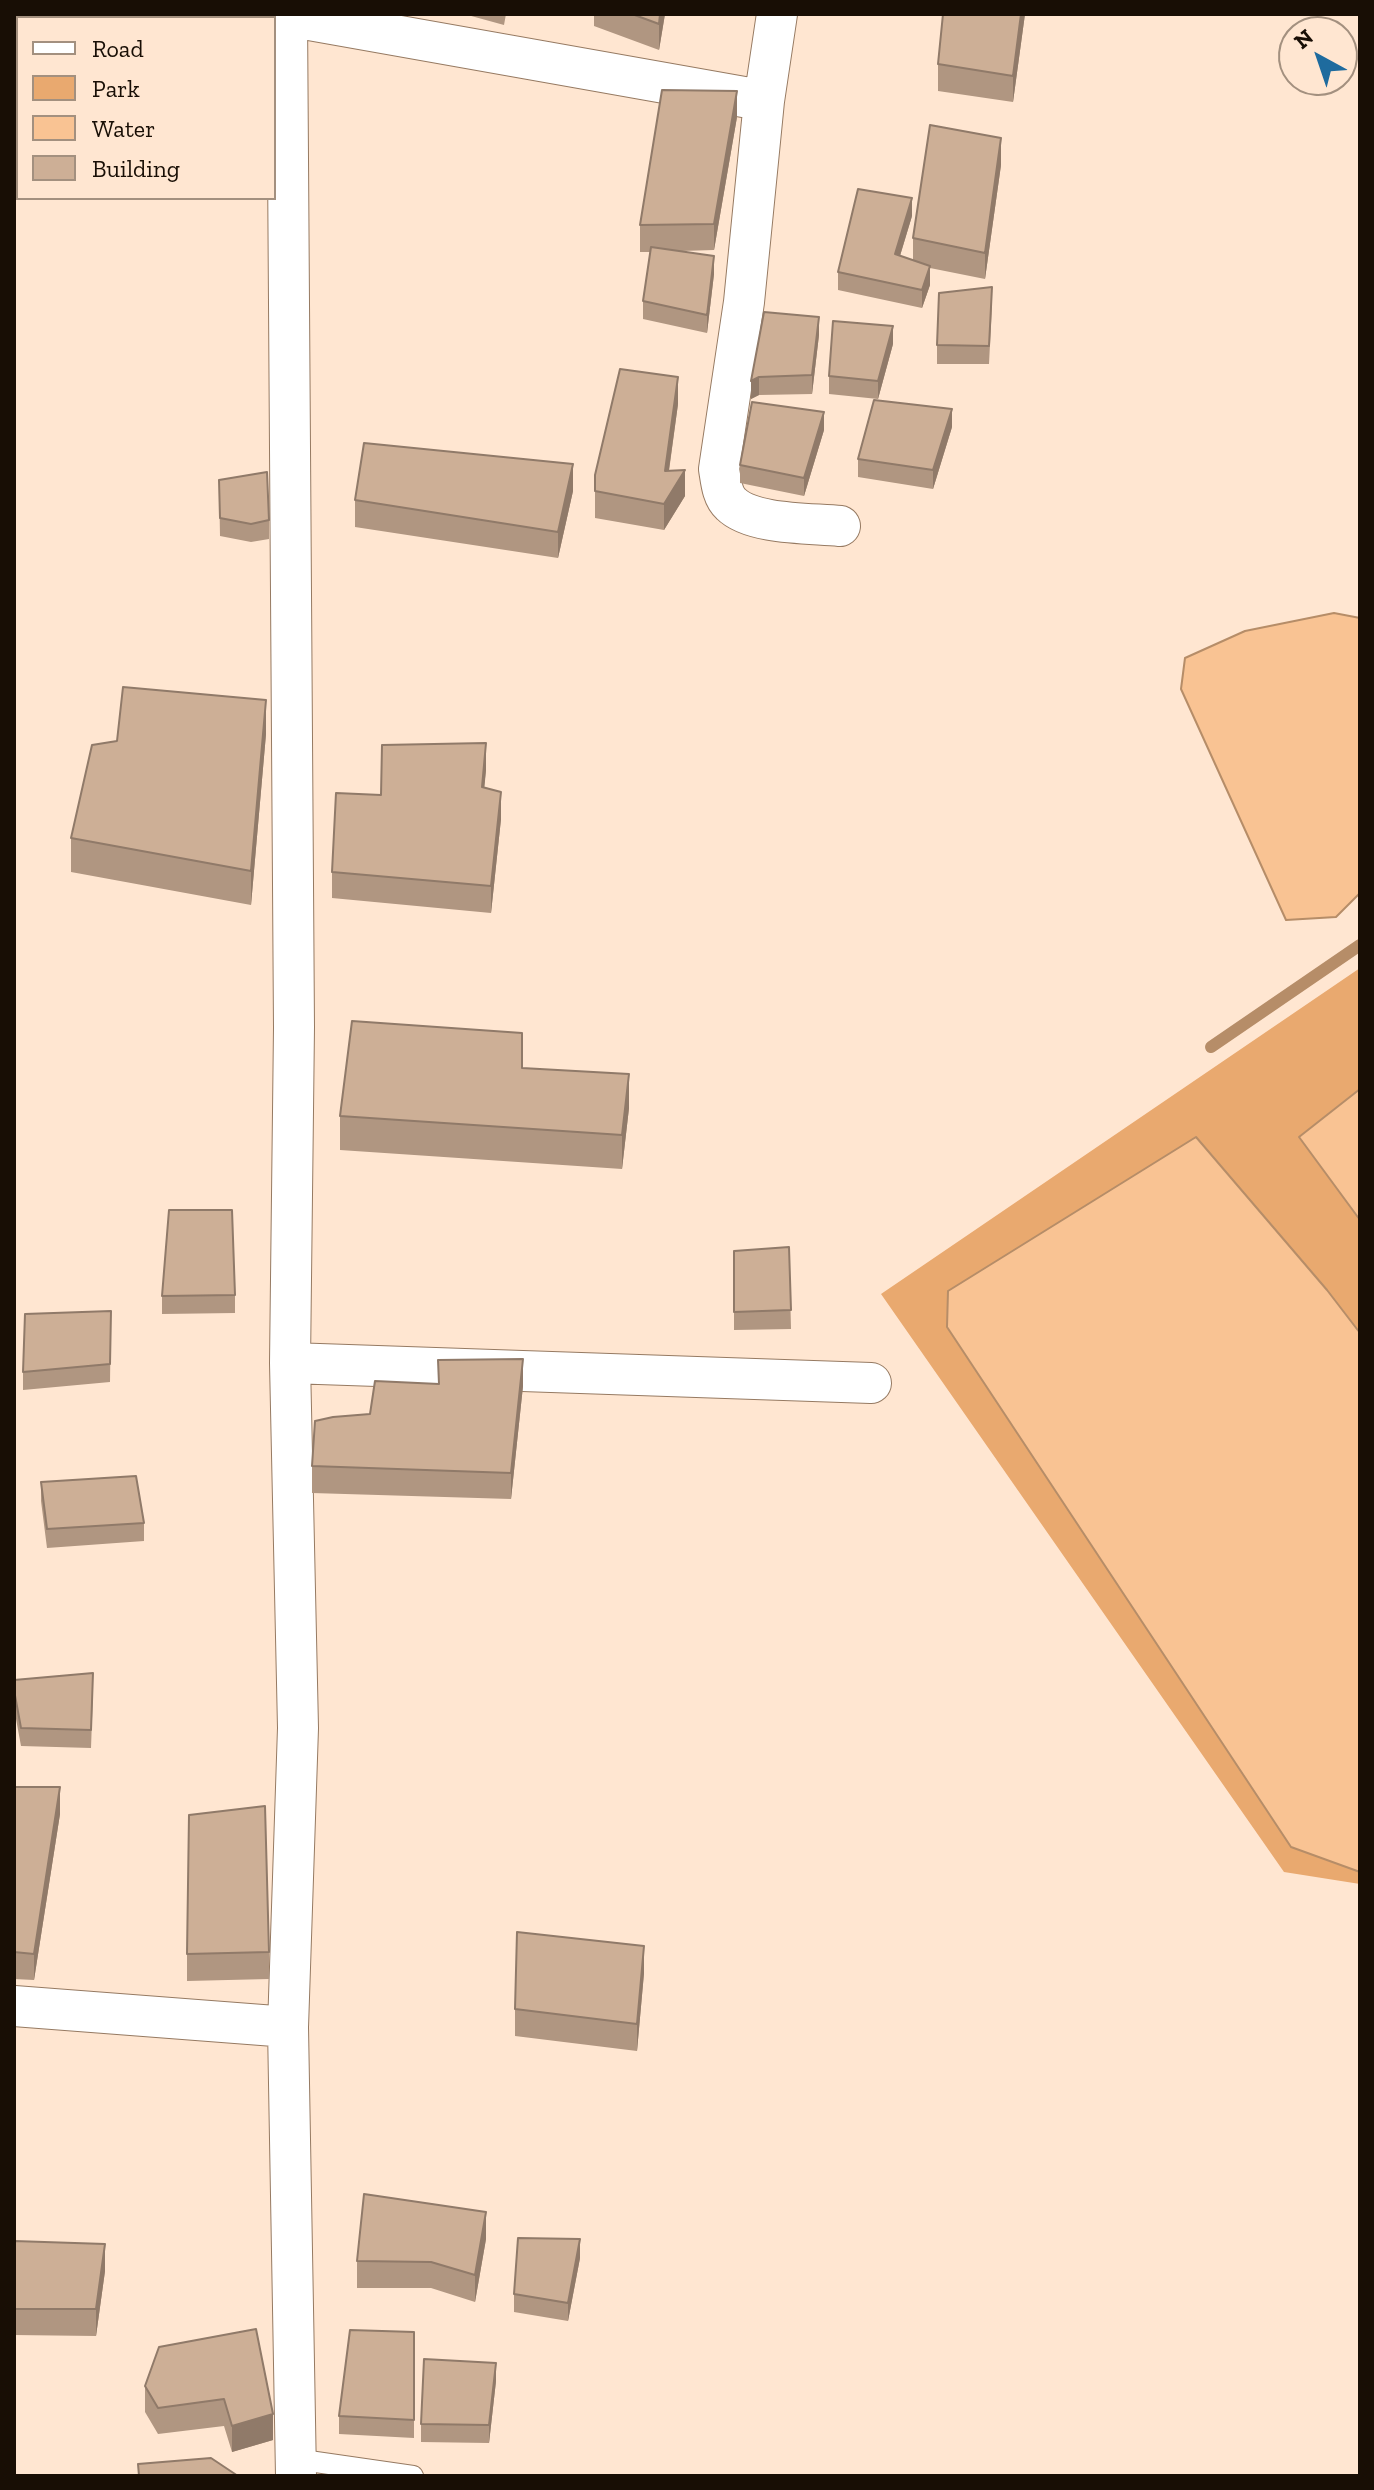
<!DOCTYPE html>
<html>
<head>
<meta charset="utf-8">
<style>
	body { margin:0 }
	#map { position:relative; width:1374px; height:2490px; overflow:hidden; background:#ffe6d1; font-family:"Zilla Slab",serif }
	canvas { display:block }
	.frame { position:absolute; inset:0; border:16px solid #180e05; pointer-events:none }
	.legend { position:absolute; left:16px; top:16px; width:260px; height:184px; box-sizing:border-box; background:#ffe6d1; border:2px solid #a3907f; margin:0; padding:10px 14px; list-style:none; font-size:24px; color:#180e05 }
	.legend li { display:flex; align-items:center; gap:16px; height:40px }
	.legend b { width:40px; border:2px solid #a3907f }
	.north { position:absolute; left:1278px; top:16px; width:80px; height:80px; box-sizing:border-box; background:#ffe6d1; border:2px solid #a3907f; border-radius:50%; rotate:320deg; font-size:22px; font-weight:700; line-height:32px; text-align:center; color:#180e05 }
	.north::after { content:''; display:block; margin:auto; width:28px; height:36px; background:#1e6b9e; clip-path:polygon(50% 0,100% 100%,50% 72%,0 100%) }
</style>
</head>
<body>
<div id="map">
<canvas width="1374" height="2490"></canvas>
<div class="frame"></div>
<ul class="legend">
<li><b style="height:10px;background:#fff"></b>Road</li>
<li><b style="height:22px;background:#e9a96f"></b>Park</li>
<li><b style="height:22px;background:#f9c393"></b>Water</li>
<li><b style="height:22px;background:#cdaf96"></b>Building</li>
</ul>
<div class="north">N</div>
</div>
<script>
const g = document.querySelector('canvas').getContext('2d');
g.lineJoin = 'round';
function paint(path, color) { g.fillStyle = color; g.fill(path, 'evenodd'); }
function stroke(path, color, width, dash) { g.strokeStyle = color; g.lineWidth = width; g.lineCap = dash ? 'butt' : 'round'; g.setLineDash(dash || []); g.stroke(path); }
paint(new Path2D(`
	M1360,968V1089L1300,1137L1360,1220V1333L1327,1290L1196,1137L948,1291L947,1327L1291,1847L1360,1872V1884L1284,1872L881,1294Z`), '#e9a96f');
const water = new Path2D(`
	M1334,613L1360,618V893L1336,917L1286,920L1181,689L1185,658L1245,631Z
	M1360,1089V1220L1299,1137Z
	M1196,1137L1327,1290L1360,1333V1872L1291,1847L947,1327L948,1291Z`);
paint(water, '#f9c393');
stroke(water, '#b68d68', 2);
stroke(new Path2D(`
	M1211,1047L1360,945`), '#b68d68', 12);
const lane = new Path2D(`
	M295,2459L413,2476`);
const street = new Path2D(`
	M287,14L294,1027L290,1363L298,1728L288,2027L296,2476
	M777,14L764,101L744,302L719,469C721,481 722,496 731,504C752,525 812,523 840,526
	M287,16L755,99
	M290,1363L871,1383
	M14,2006L288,2027`);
stroke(lane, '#967a62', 22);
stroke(street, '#967a62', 42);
stroke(lane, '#fff', 20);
stroke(street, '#fff', 40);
paint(new Path2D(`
	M464,14H506L504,25Z
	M594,14H665L659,50L594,26Z
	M1025,14L1013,102L938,91V64Z
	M737,117L714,250L681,251L714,274L707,333L643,319V301L650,252H640V225Z
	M1001,165L985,279L930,268V285L922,308L838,290V272L912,216L900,256L913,260V238Z
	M992,305L989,364H937V345Z
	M819,335L812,394L759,395L751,399V381Z
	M893,344L878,399L829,394V376Z
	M678,404L669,471L685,496L664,530L595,518V475Z
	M952,427L933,489L858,477V459Z
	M824,430L804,496L740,483V465Z
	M219,480L269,520V539L251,542L220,536Z
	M573,491L558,558L355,527V500Z
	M266,734L251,905L71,872V838Z
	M486,770L484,787L501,819L491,913L332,898V872L381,795Z
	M522,1068L629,1108L622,1169L340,1150V1116Z
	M789,1247L791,1329L734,1330V1251Z
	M235,1295V1313L162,1314V1296Z
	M111,1311L110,1382L23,1390V1372Z
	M438,1360L523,1386L511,1499L312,1493V1466L370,1414L438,1383Z
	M41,1482L144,1523V1541L47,1548L41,1501Z
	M14,1680L93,1692L91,1748L21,1746L14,1708Z
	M14,1787L60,1814L34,1980L14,1979Z
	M269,1952V1979L187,1981V1954Z
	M644,1973L637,2051L515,2036V2009Z
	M486,2239L475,2302L431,2288H357V2261Z
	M14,2241L105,2271L96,2336L14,2335Z
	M580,2258L568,2321L514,2312V2294Z
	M414,2332V2438L339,2434V2416Z
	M159,2347L273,2440L232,2452L224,2426L158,2434L145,2412V2386Z
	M496,2381L489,2443L421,2442V2424Z`), '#b09681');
paint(new Path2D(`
	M660,14H665L659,50V24Z
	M1021,14H1025L1013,102V76Z
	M737,91V117L714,250V224Z
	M1001,138V165L985,279V253Z
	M912,198V216L895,272V254Z
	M714,256V274L707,333V315Z
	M930,266V285L922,308V290Z
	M819,317V335L812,394V375Z
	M893,326V344L878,399V381Z
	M678,377V404L665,498V471Z
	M759,377V395L751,399V381Z
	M952,409V427L933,489V470Z
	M824,412V430L804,496V478Z
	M573,464V491L558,558V532Z
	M685,470V496L664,530V504Z
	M266,700V734L251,905V871Z
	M486,743V770L482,813V787Z
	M501,792V819L491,913V886Z
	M629,1074V1108L622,1169V1135Z
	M523,1359V1386L511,1499V1473Z
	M60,1787V1814L34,1980V1954Z
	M644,1946V1973L637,2051V2024Z
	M486,2212V2239L475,2302V2275Z
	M580,2239V2258L568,2321V2303Z
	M105,2244V2271L96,2336V2309Z
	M496,2363V2381L489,2443V2425Z
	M273,2414V2440L232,2452V2426Z`), '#907a69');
const building = new Path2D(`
	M632,14H660L659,24Z
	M943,14H1021L1013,76L938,64Z
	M662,90L737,91L714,224L640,225Z
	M930,125L1001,138L985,253L913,238Z
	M858,189L912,198L895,254L930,266L922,290L838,272Z
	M651,247L714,256L707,315L643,301Z
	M992,287L989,346L937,345L939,293Z
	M764,312L819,317L812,375L759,377L751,381Z
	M833,321L893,326L878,381L829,376Z
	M620,369L678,377L665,471L685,470L664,504L595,491V475Z
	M874,400L952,409L933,470L858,459Z
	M752,402L824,412L804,478L740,465Z
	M364,443L573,464L558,532L355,500Z
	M267,472L269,520L251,524L220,518L219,480Z
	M123,687L266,700L251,871L71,838L92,745L117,741Z
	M486,743L482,787L501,792L491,886L332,872L336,793L381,795L382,745Z
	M352,1021L522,1033V1068L629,1074L622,1135L340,1116Z
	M169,1210H232L235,1295L162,1296Z
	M789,1247L791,1310L734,1312V1251Z
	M111,1311L110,1364L23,1372L25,1314Z
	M523,1359L511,1473L312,1466L315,1421L333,1417L370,1414L375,1381L439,1384L438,1360Z
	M136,1476L144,1523L47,1529L41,1482Z
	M93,1673L91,1730L21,1728L14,1690V1680Z
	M14,1787H60L34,1954L14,1952Z
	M265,1806L269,1952L187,1954L189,1815Z
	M517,1932L644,1946L637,2024L515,2009Z
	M364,2194L486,2212L475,2275L431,2262L357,2261Z
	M518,2238L580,2239L568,2303L514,2294Z
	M14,2241L105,2244L96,2309H14Z
	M256,2329L273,2414L232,2426L224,2399L158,2408L145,2386L159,2347Z
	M350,2330L414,2332V2420L339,2416Z
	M424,2359L496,2363L489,2425L421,2424Z
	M211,2458L238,2476H139L138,2464Z`);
paint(building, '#cdaf96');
stroke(building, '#907a69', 2);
</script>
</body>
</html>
